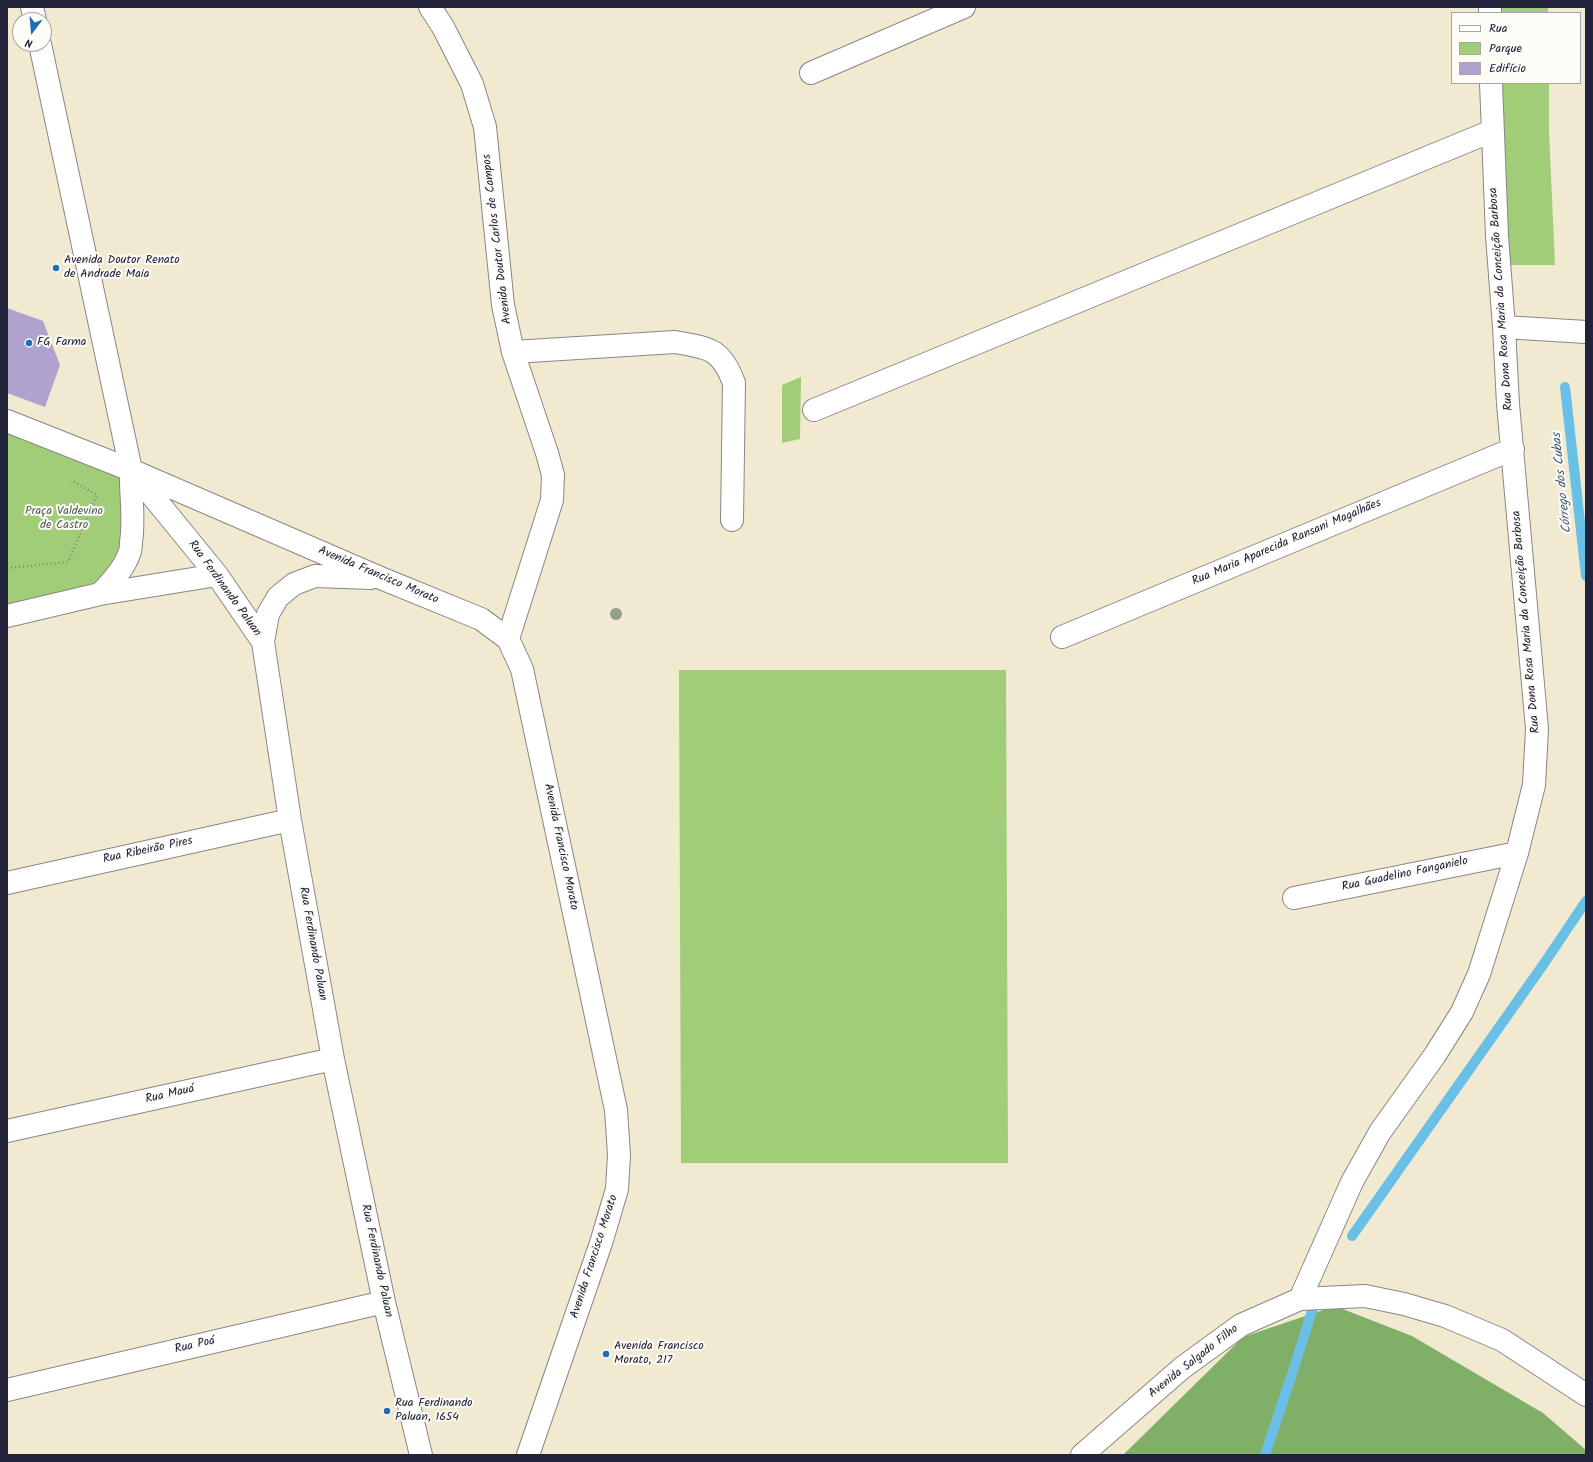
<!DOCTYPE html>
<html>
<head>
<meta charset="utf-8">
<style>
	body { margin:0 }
	#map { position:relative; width:1593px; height:1462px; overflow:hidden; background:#f1ead1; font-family:Kalam,sans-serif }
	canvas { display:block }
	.frame { position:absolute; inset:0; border:8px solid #22223b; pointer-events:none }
	.legend { position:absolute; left:1451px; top:12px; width:130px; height:72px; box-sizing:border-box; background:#fdfcf7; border:1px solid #a5a5ac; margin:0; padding:5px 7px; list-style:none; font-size:12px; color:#22223b }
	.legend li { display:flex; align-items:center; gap:8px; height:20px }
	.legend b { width:20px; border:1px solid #a5a5ac }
	.north { position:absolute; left:12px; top:12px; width:40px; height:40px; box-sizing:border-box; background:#fdfcf7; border:1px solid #a5a5ac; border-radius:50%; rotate:196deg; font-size:11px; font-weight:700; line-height:16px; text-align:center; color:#22223b }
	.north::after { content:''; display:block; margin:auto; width:14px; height:18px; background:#1f6fb2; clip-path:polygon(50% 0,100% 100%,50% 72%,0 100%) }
</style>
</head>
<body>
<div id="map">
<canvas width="1593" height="1462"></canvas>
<div class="frame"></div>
<ul class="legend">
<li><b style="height:5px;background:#fff"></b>Rua</li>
<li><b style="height:11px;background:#a1cc78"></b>Parque</li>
<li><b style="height:11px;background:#afa2cf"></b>Edifício</li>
</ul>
<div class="north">N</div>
</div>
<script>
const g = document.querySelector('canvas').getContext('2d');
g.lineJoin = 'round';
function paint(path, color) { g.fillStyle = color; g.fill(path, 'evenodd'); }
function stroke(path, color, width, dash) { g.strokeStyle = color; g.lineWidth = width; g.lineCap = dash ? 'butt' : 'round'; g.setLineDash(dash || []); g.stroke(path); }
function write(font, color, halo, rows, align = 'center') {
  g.font = font + ' Kalam,sans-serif'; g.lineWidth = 4; g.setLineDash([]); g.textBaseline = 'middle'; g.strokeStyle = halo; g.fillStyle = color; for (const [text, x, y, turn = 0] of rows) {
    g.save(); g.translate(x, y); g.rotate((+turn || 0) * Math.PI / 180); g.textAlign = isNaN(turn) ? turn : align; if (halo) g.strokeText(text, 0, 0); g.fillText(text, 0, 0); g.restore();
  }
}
paint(new Path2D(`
	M1490,7H1548V13H1490Z
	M1491,83H1549V131L1555,265H1499Z
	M801,377L800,439L782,443V385Z
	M7,430L119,473C121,490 125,539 118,554C113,564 104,573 98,583L7,608Z
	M679,670H1006L1008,1163H681Z`), '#a1cc78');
paint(new Path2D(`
	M1335,1306L1412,1336L1543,1413L1586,1450V1455H1123L1243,1337Z`), '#80b068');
stroke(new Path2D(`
	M1565,387L1586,576
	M1352,1236L1543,965L1586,901
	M1265,1455L1293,1371L1316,1298`), '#69bfe6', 10);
paint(new Path2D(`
	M7,308L43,321L60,365L45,407L7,393Z`), '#afa2cf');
const minor = new Path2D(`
	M32,7L35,20
	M430,7L443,27L472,84L485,127L503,305L513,352L547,453L553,475L552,500L508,639
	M1490,7V13
	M40,44L131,470C130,494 135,517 131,542C131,545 131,550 129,554C124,569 111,583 100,594
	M811,73L964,7
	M1504,327L1586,332
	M513,352L675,342C709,348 721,348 734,383L732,520
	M814,410L1492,131
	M7,421L131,470L383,579L481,619L508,639L522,669L616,1110L619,1155L617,1189L601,1243L528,1455
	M133,472L217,575L263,642L290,820L333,1059L384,1302L421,1455
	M7,616L100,594L217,575
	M1062,637L1513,449
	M263,642L268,614L278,597L294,584L315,576L371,578
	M7,883L290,820
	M1294,898L1517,853
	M7,1131L333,1059
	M1300,1299L1352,1182L1380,1132L1435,1055L1462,1012L1479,974L1517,853L1534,785L1537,729L1508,404L1504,327L1497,236L1491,83
	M7,1390L384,1302`);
const major = new Path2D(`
	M1082,1455L1182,1368L1241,1325L1300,1299L1365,1296L1404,1304L1445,1316L1502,1340L1586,1395`);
stroke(minor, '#8a8686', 24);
stroke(major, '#8a8686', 24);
stroke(new Path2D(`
	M7,568L68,562L97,495L71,480`), '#8a8686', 2.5, [1, 3]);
stroke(minor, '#fff', 22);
stroke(major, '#fff', 22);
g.fillStyle = '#979d8a';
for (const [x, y] of [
	[616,614]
]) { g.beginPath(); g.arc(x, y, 6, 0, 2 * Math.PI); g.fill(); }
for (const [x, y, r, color] of [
	[56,268,4,"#1f6fb2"],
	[29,343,4,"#1f6fb2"],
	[606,1354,4,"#1f6fb2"],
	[387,1411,4,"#1f6fb2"]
]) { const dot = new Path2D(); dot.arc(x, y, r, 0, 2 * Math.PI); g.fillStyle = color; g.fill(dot); stroke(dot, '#fdfcf7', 1.5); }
write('12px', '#22223b', '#fdfcf7', [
	["Avenida Doutor Carlos de Campos",498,239,-97],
	["Rua Dona Rosa Maria da Conceição Barbosa",1502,299,-94],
	["Rua Maria Aparecida Ransani Magalhães",1287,543,-23],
	["Avenida Francisco Morato",378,576,23],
	["Rua Ferdinando Paluan",224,589,54],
	["Rua Dona Rosa Maria da Conceição Barbosa",1527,622,-95],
	["Avenida Francisco Morato",560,847,78],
	["Rua Ribeirão Pires",148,851,-12],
	["Rua Guadelino Fanganielo",1405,875,-12],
	["Rua Ferdinando Paluan",312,944,80],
	["Rua Mauá",170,1095,-13],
	["Avenida Francisco Morato",595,1257,-72],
	["Rua Ferdinando Paluan",376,1261,78],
	["Rua Poá",195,1346,-13],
	["Avenida Salgado Filho",1194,1362,-38]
]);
write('12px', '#22223b', '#fdfcf7', [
	["Avenida Doutor Renato",64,261],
	["de Andrade Maia",64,275],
	["FG Farma",37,343],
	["Avenida Francisco",614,1347],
	["Morato, 217",614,1361],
	["Rua Ferdinando",395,1404],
	["Paluan, 1654",395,1418]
], 'left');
write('12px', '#4e5e50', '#fdfcf7', [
	["Praça Valdevino",64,512],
	["de Castro",64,526]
]);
write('italic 13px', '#3b5977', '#fdfcf7', [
	["Córrego dos Cubas",1563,483,-96]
]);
</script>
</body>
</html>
